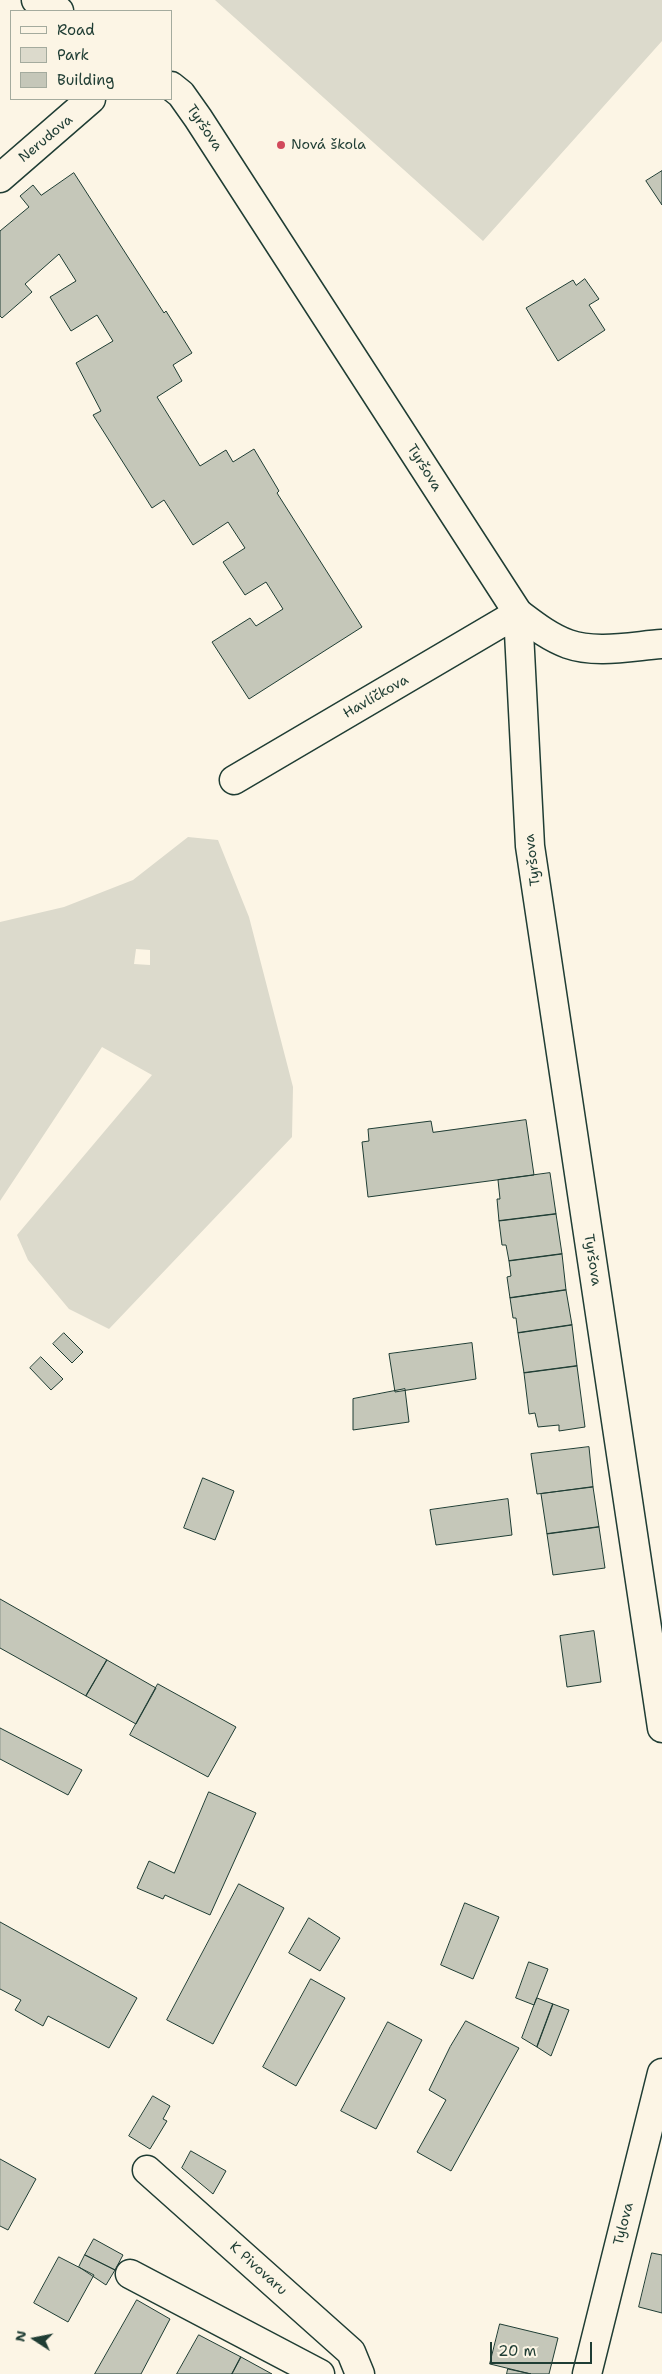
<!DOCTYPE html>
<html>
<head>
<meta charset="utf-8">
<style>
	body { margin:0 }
	#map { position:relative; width:662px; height:2374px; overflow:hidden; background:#fcf5e5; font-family:"Shantell Sans",sans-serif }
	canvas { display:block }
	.legend { position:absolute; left:10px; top:10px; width:162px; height:90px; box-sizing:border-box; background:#fcf5e5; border:1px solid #a4ab9e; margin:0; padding:6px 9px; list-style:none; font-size:15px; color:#1f3d34 }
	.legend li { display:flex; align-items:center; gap:10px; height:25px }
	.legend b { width:25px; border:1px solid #a4ab9e }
	.north { position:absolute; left:10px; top:2314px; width:50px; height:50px; -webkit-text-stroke:4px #fcf5e5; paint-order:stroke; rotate:281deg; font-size:14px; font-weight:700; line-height:20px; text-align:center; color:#1f3d34 }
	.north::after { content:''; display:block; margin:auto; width:18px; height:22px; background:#1f3d34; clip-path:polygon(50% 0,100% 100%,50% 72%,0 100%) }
	.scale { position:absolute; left:490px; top:2342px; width:102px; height:22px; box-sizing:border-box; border:2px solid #1f3d34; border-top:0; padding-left:6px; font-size:15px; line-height:18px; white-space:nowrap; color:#1f3d34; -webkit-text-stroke:4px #fcf5e5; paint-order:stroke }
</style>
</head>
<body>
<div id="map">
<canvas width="662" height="2374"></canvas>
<ul class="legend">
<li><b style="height:6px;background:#fcf5e5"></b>Road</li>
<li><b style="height:14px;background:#dcdacc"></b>Park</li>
<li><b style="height:14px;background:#c5c7b9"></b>Building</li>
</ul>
<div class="north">N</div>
<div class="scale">20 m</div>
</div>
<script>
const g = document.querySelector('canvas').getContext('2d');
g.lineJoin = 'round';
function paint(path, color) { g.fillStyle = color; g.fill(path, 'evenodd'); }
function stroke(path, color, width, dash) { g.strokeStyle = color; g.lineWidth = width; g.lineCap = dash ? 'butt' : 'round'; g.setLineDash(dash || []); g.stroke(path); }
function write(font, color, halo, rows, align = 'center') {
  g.font = font + ' "Shantell Sans",sans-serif'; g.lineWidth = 4; g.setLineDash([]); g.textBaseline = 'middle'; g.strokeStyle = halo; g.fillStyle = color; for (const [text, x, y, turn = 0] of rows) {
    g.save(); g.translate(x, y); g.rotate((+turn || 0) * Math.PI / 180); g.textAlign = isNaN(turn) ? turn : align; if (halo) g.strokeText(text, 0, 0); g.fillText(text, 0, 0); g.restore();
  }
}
paint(new Path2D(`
	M215,0H662V41L483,241Z
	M188,837L218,840L249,917L293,1087L292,1137L109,1329L69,1309L28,1260L17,1235L152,1075L102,1047L0,1201V922L64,907L133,880ZM136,949L150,950V965L134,964Z`), '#dcdacc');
const building = new Path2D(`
	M662,171V205L646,181Z
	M74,173L164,313L166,311L192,353L173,365L182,381L157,397L200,466L226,450L233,462L254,449L279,491L277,493L362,627L249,699L212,642L250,618L256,626L283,609L266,582L245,595L223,562L245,548L228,522L193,545L164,500L152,508L93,415L101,411L76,363L113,341L97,315L71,331L50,297L76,281L59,254L25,284L32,292L2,318L0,316V231L29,207L20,196L33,185L41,195Z
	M585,279L599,299L589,305L605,330L558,361L526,308L573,280L576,285Z
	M526,1120L534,1175L368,1197L362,1142L369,1141L368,1129L431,1121L433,1132Z
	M550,1173L556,1214L499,1221L497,1199H500L498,1180Z
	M556,1214L562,1254L509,1261L506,1245H502L499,1221Z
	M562,1254L566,1290L510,1298L507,1277L511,1276L509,1261Z
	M566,1290L572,1325L518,1333L516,1318H513L510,1298Z
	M572,1325L577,1366L524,1373L518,1333Z
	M64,1333L83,1352L72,1363L53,1344Z
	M472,1343L476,1379L395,1392L389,1354Z
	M41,1357L63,1379L51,1390L30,1368Z
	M577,1366L585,1427L559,1431V1425L538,1427L535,1413L529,1414L524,1373Z
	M405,1389L409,1422L353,1430V1399Z
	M589,1447L593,1487L537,1494L531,1454Z
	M203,1478L234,1491L215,1540L184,1528Z
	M593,1487L599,1527L547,1534L541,1494Z
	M508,1499L512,1535L436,1545L430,1510Z
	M599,1527L605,1568L553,1575L547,1534Z
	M0,1599L107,1660L86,1696L0,1648Z
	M594,1631L601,1682L567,1687L560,1636Z
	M107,1660L156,1688L136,1724L86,1696Z
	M158,1684L236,1727L208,1777L130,1735Z
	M0,1728L82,1770L68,1795L0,1759Z
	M209,1792L256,1813L210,1915L165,1895L163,1899L137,1888L149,1861L174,1873Z
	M239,1884L284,1908L213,2044L167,2020Z
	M465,1903L499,1917L473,1979L441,1965Z
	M309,1918L340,1938L320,1971L289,1953Z
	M0,1922L137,1998L109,2048L48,2016L43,2026L15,2010L21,2000L0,1989Z
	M529,1962L548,1969L534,2005L516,1998Z
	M311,1979L345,1998L296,2086L263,2067Z
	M537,1998L553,2004L537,2047L522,2038Z
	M553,2004L569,2010L551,2056L537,2047Z
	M466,2021L519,2048L451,2171L417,2152L446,2100L429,2090L450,2047Z
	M388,2022L422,2040L376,2129L341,2111Z
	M153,2096L170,2106L163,2119L167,2121L150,2149L129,2136Z
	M191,2151L226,2171L213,2194L182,2168Z
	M0,2159L36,2179L8,2230L0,2226Z
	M94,2239L123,2255L115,2270L85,2255Z
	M652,2253L662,2255V2313L639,2307Z
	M85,2255L115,2270L106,2285L79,2267Z
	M59,2257L94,2275L68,2322L34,2303Z
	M137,2300L170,2319L141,2374H95Z
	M500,2324L558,2338L549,2374H531L490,2364Z
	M199,2335L241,2357L232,2374H177Z
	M241,2357L272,2374H232Z
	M508,2369L531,2374H507Z`);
paint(building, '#c5c7b9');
stroke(building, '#1f3d34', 1);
const street = new Path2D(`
	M0,178L91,99
	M234,780L518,613L530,846L662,1728
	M147,2170L351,2352L360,2374
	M130,2274L320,2374
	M587,2374L662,2073`);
const secondary = new Path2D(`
	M36,0L59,11
	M171,86L181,94L198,118L518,613C534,625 549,637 568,644C596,654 633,646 662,644`);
stroke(street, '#1f3d34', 31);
stroke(secondary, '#1f3d34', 31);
stroke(street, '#fcf5e5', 28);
stroke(secondary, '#fcf5e5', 28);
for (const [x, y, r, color] of [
	[281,145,5,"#d1495b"]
]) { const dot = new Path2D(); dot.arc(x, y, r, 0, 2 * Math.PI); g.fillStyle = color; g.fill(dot); stroke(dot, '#fcf5e5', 2); }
write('14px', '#1f3d34', '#fcf5e5', [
	["Tyršova",204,128,56],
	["Nerudova",46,139,-40],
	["Tyršova",424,468,58],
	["Havlíčkova",376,697,-30],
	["Tyršova",533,860,-97],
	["Tyršova",592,1260,81],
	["Tylova",624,2224,-76],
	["K Pivovaru",258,2269,42]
]);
write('14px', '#1f3d34', '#fcf5e5', [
	["Nová škola",291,145]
], 'left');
</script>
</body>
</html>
